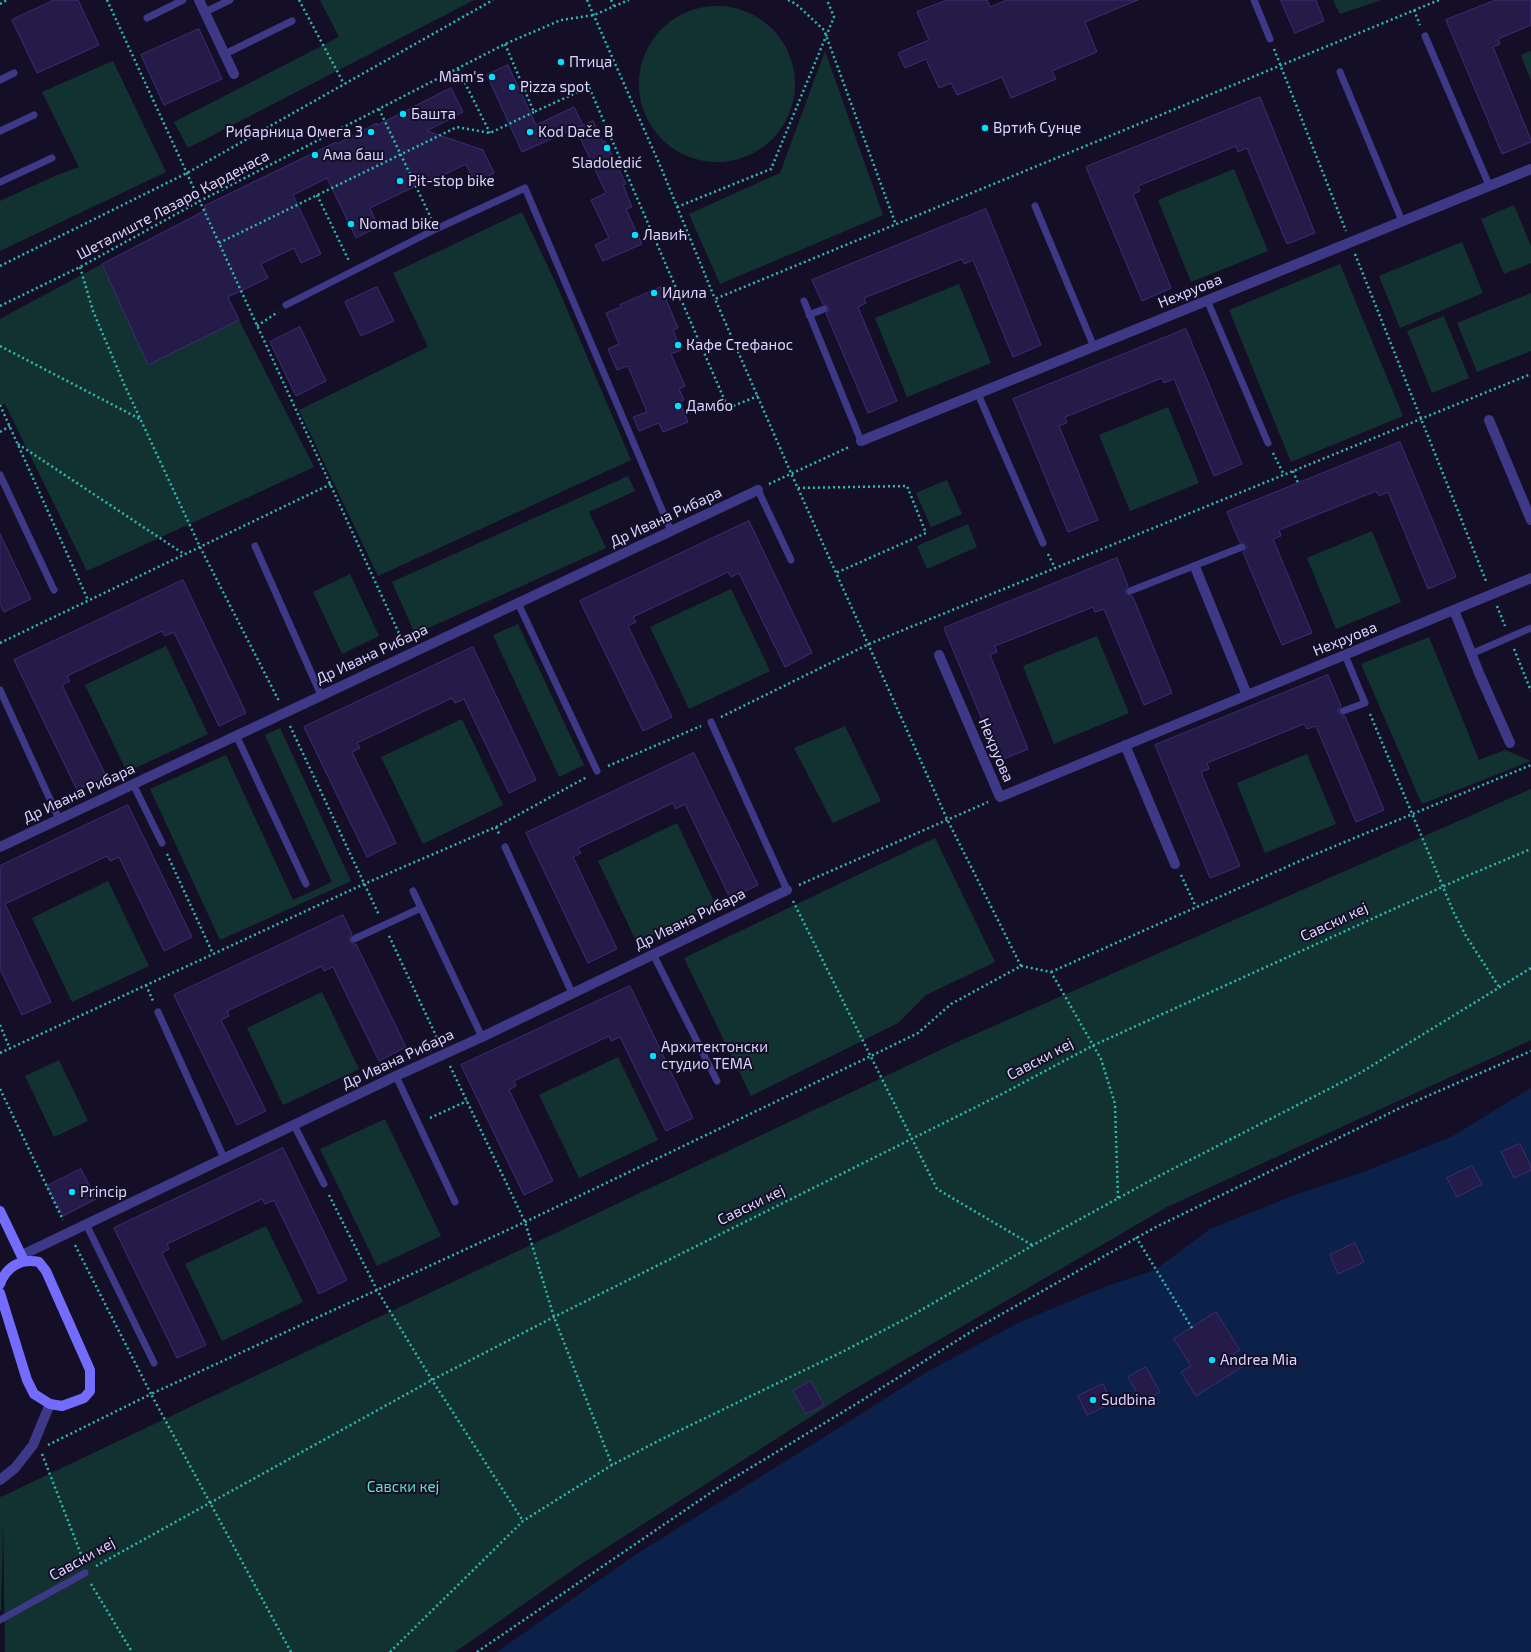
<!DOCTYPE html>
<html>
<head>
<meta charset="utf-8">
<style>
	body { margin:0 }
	canvas { display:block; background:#140f27 }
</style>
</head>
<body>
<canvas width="1531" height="1652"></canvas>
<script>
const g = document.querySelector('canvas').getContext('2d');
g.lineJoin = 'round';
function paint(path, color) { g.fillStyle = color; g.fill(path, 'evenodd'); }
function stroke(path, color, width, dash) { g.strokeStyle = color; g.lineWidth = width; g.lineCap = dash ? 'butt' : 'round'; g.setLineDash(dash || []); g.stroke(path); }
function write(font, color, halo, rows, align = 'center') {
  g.font = font + ' "Exo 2",sans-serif'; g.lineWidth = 4; g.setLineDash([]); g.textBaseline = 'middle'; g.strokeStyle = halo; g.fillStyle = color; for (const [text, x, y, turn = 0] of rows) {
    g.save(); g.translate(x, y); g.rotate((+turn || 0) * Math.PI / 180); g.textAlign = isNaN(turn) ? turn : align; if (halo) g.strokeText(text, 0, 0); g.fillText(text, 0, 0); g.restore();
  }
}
paint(new Path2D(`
	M320,0H474L188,148L174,122L339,37Z
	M1333,0H1381L1340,14Z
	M639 84a78 78 0 1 1 156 0a78 78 0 1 1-156 0Z
	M825,51L883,215L720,284L689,214L780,173Z
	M1531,51V81L1521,55Z
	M113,61L166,172L0,251V201L55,176L79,167L42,92Z
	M1234,169L1268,251L1191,282L1158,200Z
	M1514,205L1531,246V263L1504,274L1481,219Z
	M522,212L557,286L631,460L378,576L299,410L428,347L393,273Z
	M1462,242L1483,293L1400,328L1379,276Z
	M102,264L148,365L239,320L314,467L87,571L5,404L0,405V319Z
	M1340,264L1403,416L1291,462L1229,310Z
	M959,284L991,363L907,397L875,318Z
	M1531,293V351L1477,372L1457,323Z
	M1444,316L1469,378L1432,393L1407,331Z
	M1168,407L1199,483L1130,511L1099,435Z
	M628,476L635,491L589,512L606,548L415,634L392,582Z
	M947,480L962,514L931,527L916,493Z
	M968,524L977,547L927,569L917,546Z
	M1372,531L1401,602L1336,629L1307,558Z
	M350,574L379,636L342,654L313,592Z
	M731,589L770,671L689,709L650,627Z
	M518,624L584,765L559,777L493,635Z
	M1097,636L1129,713L1054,744L1023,666Z
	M1429,637L1479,760L1505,750L1531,761L1422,804L1361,664Z
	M166,646L208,734L127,772L85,685Z
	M462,719L503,805L423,844L381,757Z
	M845,726L881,801L833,823L794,748Z
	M280,728L351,881L220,940L150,789L226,755L293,900L332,882L265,735Z
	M1307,754L1336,824L1265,853L1237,783Z
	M1531,789V1040L1167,1207L846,1394L581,1564L455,1652H5L3,1521L1,1610L0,1611V1497L3,1496L953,1044Z
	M677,823L716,906L637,943L598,861Z
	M935,838L995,962L926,995L898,1023L751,1096L684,958Z
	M108,881L149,966L72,1002L32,918Z
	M322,992L359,1069L283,1105L247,1028Z
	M618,1057L658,1140L579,1178L539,1095Z
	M59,1060L88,1121L54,1137L25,1076Z
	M385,1119L441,1236L377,1266L320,1149Z
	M266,1226L303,1302L222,1341L185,1264Z`), '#123231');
paint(new Path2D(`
	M1531,1088V1652H497L635,1555L834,1431L927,1372L1020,1322L1107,1286L1155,1270L1210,1229L1303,1192L1363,1172L1453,1136Z`), '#0b214a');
const building = new Path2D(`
	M54,0H78L99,45L37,73L12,20Z
	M947,0H987L990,7L1007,0H1138L1085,22L1097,52L1052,71L1056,79L1011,98L1002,77L957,95L951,83L939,88L926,59L905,68L898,53L929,40L917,12Z
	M1281,0H1316L1324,21L1295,33Z
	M1496,0H1531V25L1498,39L1500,44L1493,47L1531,140V142L1502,154L1446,20Z
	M199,29L222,79L164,105L141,55Z
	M508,65L536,125L574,107L583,125L522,152L487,75Z
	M451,88L463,112L427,131L483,150L494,173L475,183L466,164L425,184L424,182L370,208L378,227L356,238L327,178L293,195L321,254L301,263L294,248L261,264L268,278L228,297L239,320L148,365L102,264L206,210L204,206L336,142L337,144L377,123V125Z
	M1260,97L1315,233L1287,244L1247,148L1238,152L1236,146L1138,186L1140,191L1133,194L1171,288L1142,301L1086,167Z
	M593,121L603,142L605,141L626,184L623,185L632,207L626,209L642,244L603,261L595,245L609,238L591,200L606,193L576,129Z
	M986,209L1041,345L1013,357L973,260L964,264L962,259L864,298L866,303L858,307L897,401L868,413L826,313L829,310L828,307L823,304L812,280Z
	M377,287L394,321L361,336L345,302Z
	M661,287L678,328L673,330L681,350L671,354L685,386L679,389L684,400L680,402L688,422L663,432L659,423L639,431L633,417L647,412L628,366L617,370L608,349L619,344L606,313L621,307L620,305Z
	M300,327L326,381L296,396L270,342Z
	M1186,329L1242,464L1214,476L1174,379L1164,383L1162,378L1065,417L1067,423L1059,426L1098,520L1068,532L1013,399Z
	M1400,442L1456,577L1428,589L1388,492L1379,496L1376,491L1279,530L1281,536L1273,539L1312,633L1282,645L1243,552L1247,548L1246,545L1243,542L1240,543L1227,512Z
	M749,521L812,653L785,667L739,573L731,577L728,572L633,617L636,622L628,626L672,717L643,731L580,601Z
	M0,534L31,599L4,612L0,604Z
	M1117,558L1128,586L1125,590L1126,593L1133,597L1172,693L1144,705L1104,609L1095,612L1093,607L995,646L997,652L990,655L1028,749L999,761L944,628Z
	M183,580L246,713L219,726L174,632L165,636L162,631L67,676L70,681L62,685L106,776L77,790L14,660Z
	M473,647L536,780L509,793L464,699L455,703L452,698L357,743L360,748L352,752L396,843L367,857L304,727Z
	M1328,675L1341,706L1338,710V713L1342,716H1345L1384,810L1356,822L1316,726L1307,729L1304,724L1207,763L1209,769L1201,772L1240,866L1210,878L1155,745Z
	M694,753L758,885L730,898L685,804L676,809L673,803L578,848L581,853L573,857L617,949L588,963L526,833Z
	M128,805L192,937L164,951L119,857L110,861L107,856L5,904L51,1002L22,1015L0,969V866Z
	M343,915L352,934L349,938L350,941L353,944H356L406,1047L379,1061L333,967L324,971L322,966L227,1011L229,1016L221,1020L266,1111L237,1125L174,995Z
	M630,986L693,1118L666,1131L620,1037L611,1041L609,1036L514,1081L516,1086L509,1090L553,1181L524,1195L461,1065Z
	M1520,1144L1531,1166V1170L1514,1178L1501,1152Z
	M283,1148L347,1280L319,1294L274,1200L265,1204L262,1199L167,1244L169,1249L162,1253L206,1345L177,1358L114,1228Z
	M1472,1166L1482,1184L1457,1197L1447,1178Z
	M81,1169L96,1199L63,1216L47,1186Z
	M1355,1243L1364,1262L1338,1274L1330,1255Z
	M1216,1312L1240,1350L1233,1354L1242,1367L1196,1396L1181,1372L1191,1366L1174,1339Z
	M1146,1367L1160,1392L1142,1402L1128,1377Z
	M811,1381L824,1405L806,1414L793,1391Z
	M1103,1384L1112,1403L1087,1415L1078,1396Z`);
paint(building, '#251b49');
stroke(building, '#3c2c75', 1);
stroke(new Path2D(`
	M107,0L403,642
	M299,0L344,84
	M587,0L662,170L715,299
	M611,0L614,6
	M788,0L796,4L824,30L896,225
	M0,4L7,0
	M1414,10L1420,25
	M505,44L534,112L589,87L728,408L758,396
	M1274,49L1346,231
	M458,69L490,133
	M379,109L431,218
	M317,195L349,261
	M677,207L771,169L834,17L827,0
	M219,243L457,127L490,133L534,112
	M1355,254L1486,581
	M0,266L187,173L493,0
	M80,267L93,311L124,384L200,547L279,701
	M0,306L80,267L200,201L505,44L561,20L594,15L629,0
	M257,326L278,312
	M0,346L140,419
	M0,405L88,600
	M0,432L10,426
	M18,444L184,554
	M1273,453L1284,475
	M1293,471L1298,483
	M769,484L849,447
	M798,488L907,486L926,533L836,573
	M1048,554L1055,568
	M1497,606L1505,626
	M0,643L331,484
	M1514,649L1531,691
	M1370,714L1454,913L1466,936L1499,987
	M721,717L869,644L1531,374
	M290,726L379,915
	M608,766L701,726
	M496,827L500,836
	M167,854L213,954
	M1181,875L1196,907
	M799,885L988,802
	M793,901L937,1189L1032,1245
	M389,936L439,1042
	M1021,966L1051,972L1101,1059L1115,1104L1118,1198
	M1051,972L1311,856L1531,765
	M146,985L153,1001
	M0,1025L10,1049
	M0,1053L364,884L496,827L587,777
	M450,1066L525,1222L554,1317L612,1465
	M0,1089L63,1220
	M430,1118L467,1101
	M329,1195L377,1290L432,1380L523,1521
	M1136,1237L1192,1328
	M48,1445L151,1394L75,1245
	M42,1454L84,1562
	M96,1566L432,1380L554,1317L1002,1094L1092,1046L1462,878L1531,849
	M91,1584L132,1652
	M291,1652L151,1394L525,1222L871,1056L918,1033L951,1004L1021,966L947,819L791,473L715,299L1439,0
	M390,1652L523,1521L612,1465L662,1439L844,1351L911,1316L1042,1240L1155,1178L1360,1073L1531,968
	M477,1652L722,1485L856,1404L977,1328L1154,1228L1400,1108L1531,1051`), '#2dbcb5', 2.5, [2, 3]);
stroke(new Path2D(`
	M1254,0L1270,39
	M205,12L230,0
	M147,18L183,0
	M1425,36L1489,185
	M225,54L292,21
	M1340,72L1402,221
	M0,80L14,73
	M0,131L34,115
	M0,182L52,158
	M1035,206L1094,347
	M1207,300L1268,443
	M804,301L861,441
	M286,305L436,229L525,188L671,531
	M809,315L824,309
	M978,394L1043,543
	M0,475L54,590
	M758,490L791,560
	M255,546L321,695
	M1130,591L1242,547
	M518,603L597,771
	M1471,654L1531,628
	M0,690L59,819
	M1343,711L1365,703L1345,655
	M711,722L787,890
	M236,735L306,884
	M133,784L162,843
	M505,847L572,993
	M413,891L482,1037
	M354,939L421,908
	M653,954L717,1081
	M158,1012L224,1158
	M396,1076L455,1202
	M294,1125L324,1184
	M86,1224L154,1363
	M0,1620L85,1573`), '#3d3987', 7);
stroke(new Path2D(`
	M199,0L234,74
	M1489,420L1531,520
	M861,441L1531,169
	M1195,567L1247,695
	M1454,610L1479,673L1510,743
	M939,655L1000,797L1531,578
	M1125,745L1175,864
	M0,847L758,490
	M22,1255L396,1076L482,1037L787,890
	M0,1480L15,1468L33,1445L50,1404`), '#3d3987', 10);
stroke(new Path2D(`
	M0,1211L24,1261
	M0,1284C6,1267 21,1258 39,1262L46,1271L90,1370V1391L84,1398L62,1406L50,1404L34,1394L27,1380L0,1293`), '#736cff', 10);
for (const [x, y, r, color] of [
	[561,62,4,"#01e1ff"],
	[492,77,4,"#01e1ff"],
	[512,87,4,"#01e1ff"],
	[403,114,4,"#01e1ff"],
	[985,128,4,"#01e1ff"],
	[371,132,4,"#01e1ff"],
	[530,132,4,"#01e1ff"],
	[607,148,4,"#01e1ff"],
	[315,155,4,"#01e1ff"],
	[400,181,4,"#01e1ff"],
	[351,224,4,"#01e1ff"],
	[635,235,4,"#01e1ff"],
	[654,293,4,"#01e1ff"],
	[678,345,4,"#01e1ff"],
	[678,406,4,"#01e1ff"],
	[653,1056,4,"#01e1ff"],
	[72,1192,4,"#01e1ff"],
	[1212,1360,4,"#01e1ff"],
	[1093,1400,4,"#01e1ff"]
]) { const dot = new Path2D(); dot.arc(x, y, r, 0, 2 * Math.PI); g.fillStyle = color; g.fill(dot); stroke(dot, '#140f27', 1.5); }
write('15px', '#dbd5ff', '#140f27', [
	["Птица",569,62],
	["Mam's",484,77,"right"],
	["Pizza spot",520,87],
	["Башта",411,114],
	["Вртић Сунце",993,128],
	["Рибарница Омега 3",363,132,"right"],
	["Kod Dače B",538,132],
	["Ама баш",323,155],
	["Sladoledić",607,163,"center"],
	["Pit-stop bike",408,181],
	["Nomad bike",359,224],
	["Лавић",643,235],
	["Идила",662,293],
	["Кафе Стефанос",686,345],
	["Дамбо",686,406],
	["Архитектонски",661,1047],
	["студио ТЕМА",661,1064],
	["Princip",80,1192],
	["Andrea Mia",1220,1360],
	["Sudbina",1101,1400]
], 'left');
write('15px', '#dbd5ff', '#140f27', [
	["Шеталиште Лазаро Карденаса",173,205,-28],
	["Нехруова",1190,291,-22],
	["Др Ивана Рибара",666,517,-25],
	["Нехруова",1345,639,-22],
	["Др Ивана Рибара",372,654,-25],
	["Нехруова",996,750,67],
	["Др Ивана Рибара",79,793,-25],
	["Др Ивана Рибара",690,919,-26],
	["Савски кеј",1334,922,-25],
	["Др Ивана Рибара",398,1059,-25],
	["Савски кеј",1040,1059,-28],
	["Савски кеј",751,1205,-26],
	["Савски кеј",82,1559,-29]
]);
write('15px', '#5ee3c4', '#140f27', [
	["Савски кеј",403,1487]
]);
</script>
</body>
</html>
